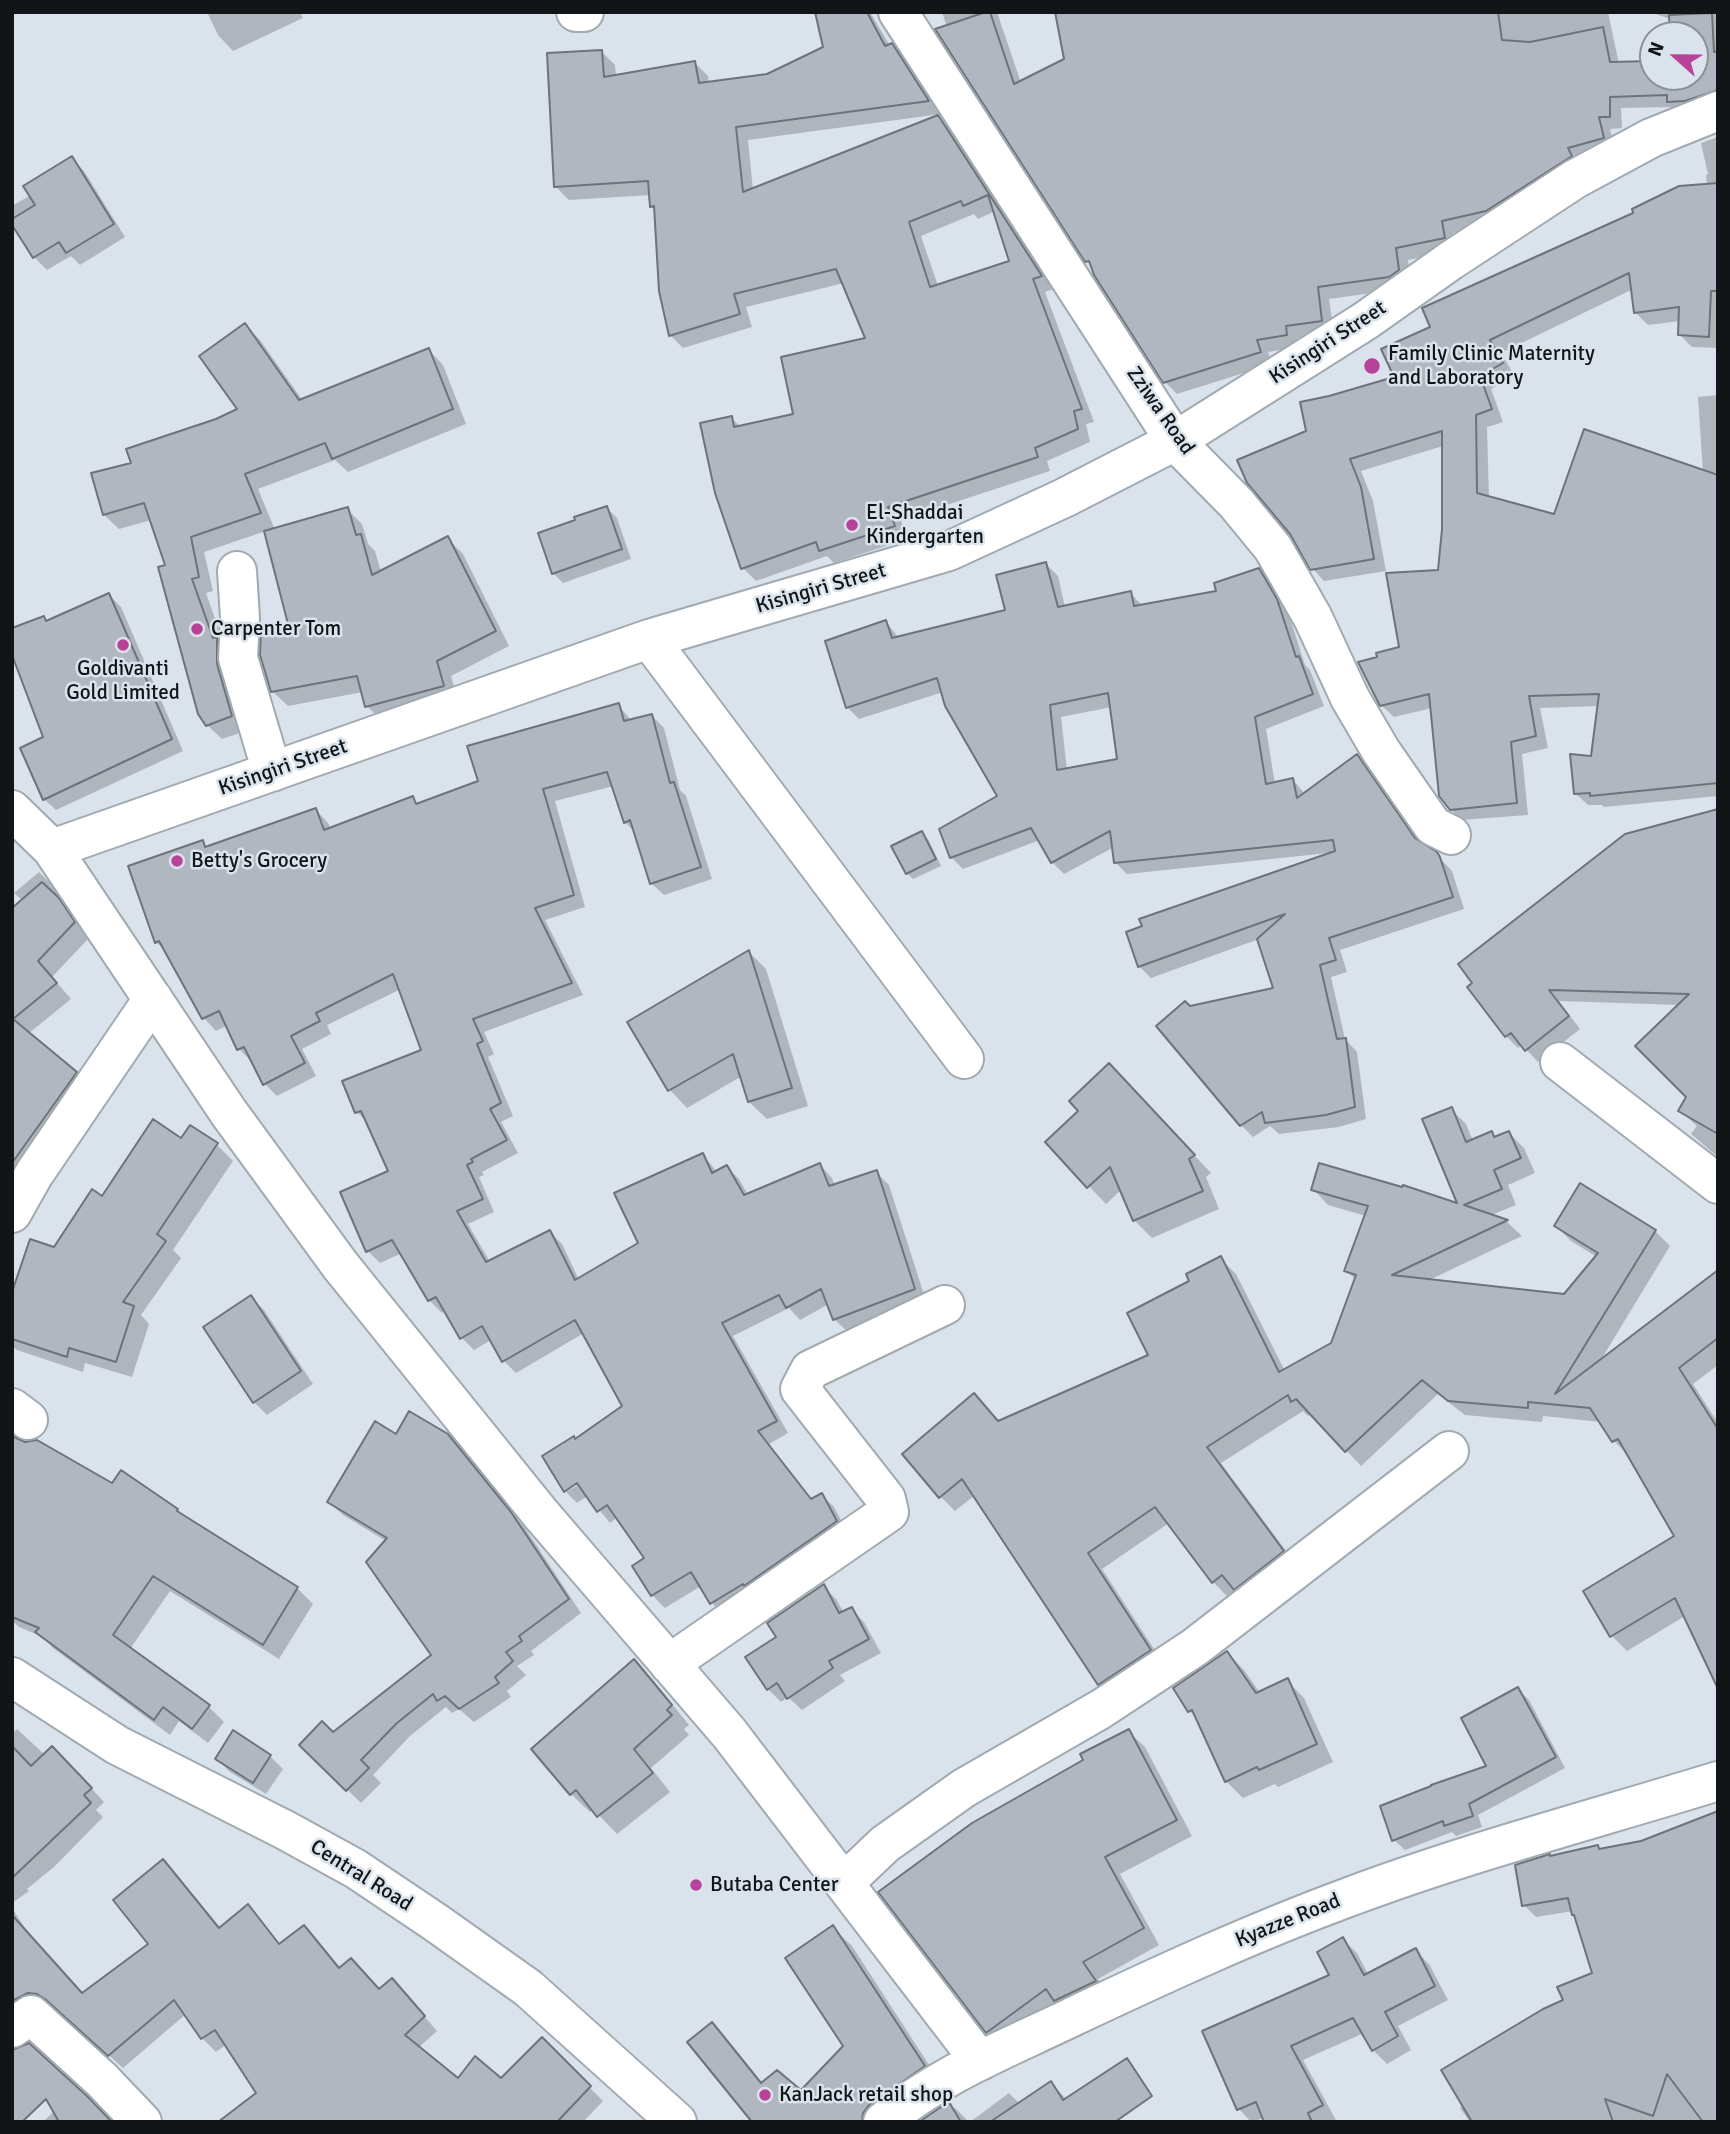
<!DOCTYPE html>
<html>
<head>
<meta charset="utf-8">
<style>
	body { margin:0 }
	#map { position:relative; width:1730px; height:2134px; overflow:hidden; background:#dae3eb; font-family:Signika,sans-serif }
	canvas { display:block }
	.frame { position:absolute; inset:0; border:14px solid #111517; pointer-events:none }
	.north { position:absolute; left:1639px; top:21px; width:70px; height:70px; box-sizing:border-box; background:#dae3eb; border:2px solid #8a9196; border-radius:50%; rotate:291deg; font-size:19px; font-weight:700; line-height:28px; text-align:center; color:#111517 }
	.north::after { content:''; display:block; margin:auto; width:24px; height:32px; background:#b7429a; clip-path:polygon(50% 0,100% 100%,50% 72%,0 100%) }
</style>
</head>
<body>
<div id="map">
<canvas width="1730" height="2134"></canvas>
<div class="frame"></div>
<div class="north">N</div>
</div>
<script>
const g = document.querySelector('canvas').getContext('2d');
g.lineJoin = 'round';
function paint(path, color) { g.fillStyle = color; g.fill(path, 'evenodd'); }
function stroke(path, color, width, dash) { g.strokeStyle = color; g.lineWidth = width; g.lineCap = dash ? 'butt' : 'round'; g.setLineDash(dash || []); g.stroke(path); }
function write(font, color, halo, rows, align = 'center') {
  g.font = font + ' Signika,sans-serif'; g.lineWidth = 5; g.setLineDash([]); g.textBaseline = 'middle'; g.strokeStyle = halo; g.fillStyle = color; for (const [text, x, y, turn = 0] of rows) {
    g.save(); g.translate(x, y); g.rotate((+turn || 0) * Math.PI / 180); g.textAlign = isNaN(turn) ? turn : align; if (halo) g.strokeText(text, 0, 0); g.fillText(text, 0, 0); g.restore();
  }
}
paint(new Path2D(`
	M207,12H300L303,18L233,51L218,35Z
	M821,12H870L890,46L892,45L905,59L941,114L748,140L753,190L938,117L951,130L1054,289L1045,292L1094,422L1086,424L1090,442L1047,461L1050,471L901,520L907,539L834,563L827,556L756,581L743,568L731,418L741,427L795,415L868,339L844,283L746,307L752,327L683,348L670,335L656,210L652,206L651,195L569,200L556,187L602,52L615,65L616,76L695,63L708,76L709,84L767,76L825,48ZM995,211L1011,262L938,286L921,236L974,214L978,219Z
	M942,12H997L1021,83L1412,12H1608L1619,64L1653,63V77H1695V35H1671L1670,19L1650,12H1718V104L1681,113L1675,107L1621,108L1622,128L1610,129L1615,150L1498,223L1453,233L1456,250L1408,260L1411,283L1401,289L1329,299L1334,333L1297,338L1298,347L1268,352L1272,364L1177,394L1165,382L1093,267L1087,261L947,27Z
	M1718,137V348L1692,347L1680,335V321L1648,325L1635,312L1633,289L1501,353L1514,375L1491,389L1503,422L1487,427L1489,498L1555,516L1703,472L1698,397L1718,395V796L1604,807L1602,805H1588L1575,793L1593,757L1600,706L1540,708L1548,748L1522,754L1528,815L1462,820L1449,808L1432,708L1394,717L1381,705L1401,649L1440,571L1444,529L1443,446L1361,471L1373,501L1386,571L1324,581L1312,568L1308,432L1396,379L1433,327L1707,186L1706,175L1708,174L1701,143Z
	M71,158L84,171L125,237L80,265L71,256L47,270L34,257L12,221V206L31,195Z
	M245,325L260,340L303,401L429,350L443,365L466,424L348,472L335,460L258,489L275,530L347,509L362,524L368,544L375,551L381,572L448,539L463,554L509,646L451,676L458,700L382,721L367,706L363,692L288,706L272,691L290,625L266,531L204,552L213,591L206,593L225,647L246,731L222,739L207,725L167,566L151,520L119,529L104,515L133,464L240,410Z
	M607,508L617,518L631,559L563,583L553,573Z
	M1046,564L1058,576L1065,607L1130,593L1143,606L1219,592L1259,570L1271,582L1288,612L1305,665L1310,670L1324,706L1266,729L1275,784L1293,780L1305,794L1357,756L1369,768L1421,844L1436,854L1452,871L1464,909L1340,950L1347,972L1331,977L1345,1039L1357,1052L1366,1119L1339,1127L1279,1134L1270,1126L1253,1137L1241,1125L1190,1008L1275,989L1259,939L1151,978L1139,966L1329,853L1127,874L1115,862L1114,847L1064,874L1052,862L1040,840L963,869L951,857L1000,797L943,692L859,719L847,707L886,622L899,638L1008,611ZM1112,707L1119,761L1067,770L1061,717Z
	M109,595L121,607L183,751L56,810L44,799L43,618L47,622Z
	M618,705L632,721L652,716L664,728L680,790L686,796L712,879L664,895L651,883L635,832L625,822L614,786L555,801L585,907L545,920L583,995L484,1032L494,1054L488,1057L513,1116L501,1122L518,1153L482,1172L484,1175L479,1177L494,1212L468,1224L490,1262L550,1232L562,1244L579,1280L641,1243L703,1155L717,1172L727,1167L739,1179L748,1195L820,1165L832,1178L835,1186L876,1172L889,1185L926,1301L847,1331L834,1319L829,1304L800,1320L789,1308L733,1336L788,1433L769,1444L812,1500L822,1495L834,1507L848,1534L724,1615L712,1603L701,1586L665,1608L652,1595L635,1566L647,1559L618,1517L610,1523L588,1496L577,1503L566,1492L586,1480L584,1477L566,1488V1491L544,1457L575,1440L624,1406L584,1333L516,1373L504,1361L491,1340L474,1350L462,1338L446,1310L442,1313L429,1300L402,1253L380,1263L368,1251L390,1171L368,1123L357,1112L424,1051L401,989L327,1025L331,1034L302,1049L316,1076L277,1096L265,1084L253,1060L251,1061L239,1049L228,1025L216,1031L204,1018L169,954L156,942L203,842L208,848L316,810L328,823L331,829L413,798L419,805L480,782Z
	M922,833L928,839L941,866L913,879L907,873Z
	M39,872L54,887L89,938L52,977L71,999L28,1034L91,1089L12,1210V946L23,901L14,893Z
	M749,952L766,969L808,1106L767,1119L749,1102L742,1076L687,1108L670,1090L629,1022Z
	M1718,965V1157L1691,1134L1697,1126L1680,1111L1688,1097L1680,1005L1559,1001L1580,1029L1538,1062L1522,1045L1518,1048L1506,1036L1469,987Z
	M1126,1083L1211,1173L1206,1177L1219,1209L1152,1238L1134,1220L1121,1190L1106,1204L1047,1142L1080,1111Z
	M1451,1109L1466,1124L1473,1141L1491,1133L1496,1138L1509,1133L1524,1148L1535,1173L1508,1185L1516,1205L1489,1216L1507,1222L1522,1236L1427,1281L1564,1296L1597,1257L1571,1241L1556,1226L1655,1231L1670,1246L1599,1363L1718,1272V1365L1693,1384L1718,1423V1676L1685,1616L1627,1651L1612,1636L1676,1537L1629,1456L1614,1441L1601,1422L1543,1416L1542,1422L1465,1415L1438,1394L1361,1466L1312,1414L1308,1416L1303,1411L1221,1463L1298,1567L1250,1604L1237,1590L1228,1597L1213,1582L1169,1523L1102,1569L1165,1666L1114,1699L1099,1684L975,1495L955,1511L940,1496L974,1395L999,1422L1151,1356L1192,1281L1221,1259L1236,1274L1285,1371L1333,1345L1356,1280L1346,1270L1366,1216L1328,1205L1313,1189L1461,1206Z
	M182,1140L217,1145L233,1161L173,1250L181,1258L141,1315L149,1324L132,1377L85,1363L83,1372L17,1350L12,1346V1298L102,1198Z
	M251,1297L264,1310L313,1384L267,1415L254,1402Z
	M447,1435L461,1449L525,1528L581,1613L531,1651L534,1655L517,1666L526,1675L507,1691L511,1697L474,1722L459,1709L452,1713L446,1707L410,1736L373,1775L381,1783L361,1803L302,1745L333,1735L433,1655L386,1541L343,1515L329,1502L397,1436Z
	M112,1485L176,1510L184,1518L297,1588L313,1604L279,1659L170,1591L130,1649L208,1706L224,1722L208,1743L179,1721L170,1735L53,1648L43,1637L19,1627L12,1621V1526Z
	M823,1586L836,1599L844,1613L851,1609L864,1622L881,1653L840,1675L845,1681L802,1710L788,1697L781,1702L768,1689L778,1637Z
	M1227,1653L1244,1670L1260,1693L1287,1681L1304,1698L1333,1762L1278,1787L1275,1784L1243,1798L1226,1781L1199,1721L1190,1711L1175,1688Z
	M634,1661L652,1679L689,1725L684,1729L689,1735L651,1768L670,1792L617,1834L593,1809L590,1812L571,1794Z
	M1518,1689L1529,1700L1565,1768L1478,1815L1482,1827L1456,1836L1452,1832L1405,1850L1394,1840L1489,1767Z
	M17,1729L45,1755L66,1761L104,1802L96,1810L103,1817L55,1866L27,1889L29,1891L12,1903V1734Z
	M1128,1731L1145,1747L1192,1836L1120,1874L1159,1945L1098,1979L1111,1998L1004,2048L988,2032L880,1892L1085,1761Z
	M270,1756L283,1769L266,1794L230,1772L217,1759Z
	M1641,1843L1718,2122H1470L1460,2108L1594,1974L1573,1911L1536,1917L1524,1905L1551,1858Z
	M163,1862L220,1929L248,1907L281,1945L304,1927L340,1969L379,1991L405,1994L437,2031L418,2048L458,2081H501L542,2040L603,2101L583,2122H375L259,2093L227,2044L216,2052L202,2038L186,2014L123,2068L61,2012L52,2007L43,2006L12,2024V1908L32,1939L82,1995L150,1944Z
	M833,1928L852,1946L942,2085L889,2122H754L712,2025L730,2043L763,2084L801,2092L846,2047Z
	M1343,1940L1357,1953L1368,1974L1415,1950L1429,1964L1448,2000L1398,2026L1411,2050L1387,2064L1373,2050L1364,2033L1303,2060L1337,2122H1266L1264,2118L1251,2122L1239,2109L1205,2032L1332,1975Z
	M1051,2083L1069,2102L1082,2122H970L1009,2093L1020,2104Z
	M77,2089L109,2122H43Z
	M955,2108L969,2122H926L953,2109Z`), '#0003');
const building = new Path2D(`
	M815,12H867L885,46L892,43L929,101L736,127L743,192L938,115L1042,276L1033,279L1082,409L1074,411L1078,429L1035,448L1038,457L888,507L895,526L819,551L816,542L741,569L715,493L700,423L732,416L734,427L793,414L781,357L865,338L836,269L734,294L740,314L669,336L659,291L654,206L650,207L648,181L554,187L547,53L602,50L604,77L695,61L699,83L767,74L823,47ZM988,195L1009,261L930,287L909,222L961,201L963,206Z
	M986,12H990L1014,84L1064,59L1055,12H1498L1502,40L1530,42L1603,27L1610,62L1653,61V77H1695V35H1670L1669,15L1712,13L1714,52L1718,51V90L1685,101L1667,102V95L1610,97V117H1599L1604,138L1568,148L1572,156L1486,211L1442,221L1445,238L1396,248L1399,270L1389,277L1318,287L1322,321L1286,326L1287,335L1257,340L1261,352L1163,383L1094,275L1089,261L1085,262L935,29Z
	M72,156L114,224L66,253L59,242L33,258L12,225V219L35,205L23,186Z
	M1718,183V291H1711L1709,337L1678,335L1679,307L1634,313L1629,273L1490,340L1503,363L1480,376L1492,409L1476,415L1477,493L1554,514L1584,429L1718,475V783L1590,796V793L1574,794L1570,754L1591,756L1599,694L1529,696L1536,736L1511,742L1517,803L1450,810L1439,796L1429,694L1380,706L1358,662L1377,657L1376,653L1399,647L1386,573L1438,570L1442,529V431L1350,459L1361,487L1374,559L1310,570L1290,534L1247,483L1237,460L1306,431L1300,402L1329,396L1394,377L1381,349L1430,327L1422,308L1633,213L1632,209L1679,186Z
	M245,323L299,400L429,348L453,409L332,459L325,443L245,474L261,513L191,537L199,577L192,579L213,638L217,637V664L232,716L206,726L198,714L158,567L165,565L144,503L103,515L91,473L131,463L126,449L216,419L237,409L199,356Z
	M607,506L622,549L552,574L538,533L575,520L574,517Z
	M348,507L356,535L361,534L372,575L448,536L496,631L437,661L444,686L365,707L357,676L271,692L260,655L261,629L288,624L264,531Z
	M1046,562L1058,607L1131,591L1134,606L1216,591L1214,583L1259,568L1277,599L1296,657L1299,656L1313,694L1255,717L1266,784L1293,778L1297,798L1357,754L1415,838L1437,852L1440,857L1453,897L1329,938L1336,960L1320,965L1337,1039L1346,1038L1355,1107L1326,1115L1265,1123L1262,1112L1240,1126L1156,1026L1185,1001L1190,1006L1273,988L1257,939L1285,914L1138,967L1126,932L1142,926L1139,919L1335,851L1333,840L1114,863L1110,831L1051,863L1031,828L950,858L939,829L997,796L945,706L937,678L846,708L825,641L886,620L892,638L1005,610L996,575ZM1108,693L1117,759L1057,770L1050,705Z
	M109,593L172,739L43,800L20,748L43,737L12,655V628L44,616L46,621Z
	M619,703L624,721L652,714L670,783L674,782L701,867L650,884L630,820L624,823L607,772L543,789L574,895L535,908L572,983L473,1019L483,1041L477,1044L501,1103L490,1109L507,1140L471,1159L473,1162L467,1165L483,1199L457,1211L486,1262L550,1230L575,1280L638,1243L614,1193L703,1153L712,1173L727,1165L744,1195L820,1163L829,1186L877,1170L915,1289L833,1320L821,1289L786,1308L779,1295L722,1323L777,1421L758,1431L811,1499L822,1493L837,1521L744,1586L743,1584L710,1604L691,1572L651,1596L632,1566L644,1558L607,1505L597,1512L577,1483L564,1492L542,1456L574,1436L575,1439L622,1406L575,1320L502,1362L482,1326L460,1339L436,1297L428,1301L392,1240L366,1252L340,1192L388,1171L361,1111L355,1113L342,1081L421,1050L393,974L316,1013L320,1021L291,1036L305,1063L263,1085L244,1047L237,1050L219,1011L202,1019L159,941L155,943L128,866L203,840L205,847L316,808L324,830L413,796L416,804L478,781L467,746Z
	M1718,809V1134L1678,1111L1686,1097L1635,1046L1689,994L1549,990L1569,1016L1525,1051L1511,1033L1505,1037L1467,987L1472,983L1458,964L1625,834Z
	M922,831L936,859L906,874L891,846Z
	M42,882L59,898L75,922L38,961L57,983L13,1019L77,1072L12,1163V908Z
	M749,950L792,1088L748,1102L733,1054L668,1091L627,1022Z
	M1109,1063L1195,1155L1189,1159L1203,1191L1133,1221L1110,1167L1087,1188L1045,1142L1078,1111L1069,1101Z
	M1452,1107L1466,1142L1492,1131L1494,1137L1509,1131L1521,1158L1494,1170L1502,1189L1464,1205L1508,1220L1392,1275L1564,1294L1598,1253L1554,1226L1580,1183L1656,1230L1555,1394L1718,1270V1338L1679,1368L1718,1429V1689L1675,1598L1610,1637L1583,1591L1674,1536L1618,1439L1612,1442L1590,1408L1528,1402V1408L1448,1401L1422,1380L1345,1452L1296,1399L1291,1402L1288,1395L1207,1447L1284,1551L1234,1590L1222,1575L1212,1583L1155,1507L1088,1553L1151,1650L1098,1685L962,1479L939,1498L902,1454L974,1393L998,1421L1148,1355L1127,1313L1189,1281L1186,1274L1221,1256L1279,1372L1331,1343L1356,1275L1344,1271L1368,1206L1311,1190L1319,1163L1402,1187L1403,1185L1457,1203L1422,1119Z
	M153,1119L181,1138L190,1125L218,1143L157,1234L166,1241L123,1302L134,1306L116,1362L69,1348L67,1357L12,1339V1292L30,1239L54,1247L92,1189L102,1196Z
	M251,1295L301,1371L253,1403L203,1327Z
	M409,1411L448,1434L511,1512L569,1599L519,1636L522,1641L506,1652L513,1661L495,1677L499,1683L459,1709L445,1696L437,1701L433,1694L397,1723L361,1760L369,1768L346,1791L299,1745L322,1721L333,1732L431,1655L366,1562L387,1538L327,1502L375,1421L396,1434Z
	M12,1436L25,1442L37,1440L112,1483L121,1470L178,1509L177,1511L298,1587L263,1645L153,1576L113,1635L210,1705L192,1729L163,1707L154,1720L35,1632L39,1628L12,1617Z
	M824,1584L839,1613L852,1607L869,1639L829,1661L833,1668L787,1699L777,1683L767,1690L745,1657L776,1637L767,1623Z
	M1227,1651L1256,1693L1288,1678L1317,1744L1259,1770L1257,1767L1225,1782L1192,1710L1188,1712L1173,1688Z
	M634,1659L672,1705L667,1710L672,1715L634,1749L653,1773L597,1817L576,1790L570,1795L531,1749Z
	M1518,1687L1556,1757L1469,1804L1473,1816L1444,1826L1443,1821L1392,1841L1380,1806L1431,1786V1785L1486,1766L1461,1718Z
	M1129,1729L1177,1820L1105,1857L1144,1928L1083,1962L1096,1981L1054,2001L1046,1989L986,2033L878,1892L972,1823L1083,1760L1080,1754Z
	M233,1730L271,1755L253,1783L215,1759Z
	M12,1746L31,1766L52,1746L92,1788L84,1795L91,1803L12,1878Z
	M1718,1811V2122H1703L1667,2074L1653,2116L1605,2099L1613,2122H1472L1441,2070L1543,2009L1563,2000L1557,1987L1592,1973L1574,1915H1572L1568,1898L1522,1906L1515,1865L1550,1854V1856L1598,1845L1599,1849L1641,1841Z
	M163,1859L219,1928L248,1904L279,1944L304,1925L339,1968L351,1958L379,1989L392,1978L425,2016L405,2035L458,2078L475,2056L501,2078L542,2037L591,2086L557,2122H218L256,2093L215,2030L201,2039L174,2000L108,2056L45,1999L37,1994L28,1993L12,2001V1915L82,1993L148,1944L113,1900Z
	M833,1925L925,2066L869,2105L863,2113L862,2122H752L687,2042L712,2022L761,2083L777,2070L801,2090L843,2046L785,1958Z
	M1343,1937L1364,1975L1416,1948L1435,1986L1385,2012L1398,2036L1372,2051L1353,2018L1291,2046L1323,2105L1308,2113L1312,2122H1264L1256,2102L1237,2110L1202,2031L1329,1975L1317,1952Z
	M29,2043L87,2096L112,2122H59L46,2099L22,2122H12V2050Z
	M1127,2058L1152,2096L1115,2122H990L1051,2081L1063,2100Z
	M949,2102L961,2122H919L938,2109Z`);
paint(building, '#b1b7c0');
stroke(building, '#6d727b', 2);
const minor = new Path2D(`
	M576,12H584
	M898,12L1175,441L1236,503L1273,548L1313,618L1350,698L1381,751L1433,826L1451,835
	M237,571L240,618L238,658L272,772
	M649,639L964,1059
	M12,810L52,849L229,1113L340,1265L540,1513L729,1733L980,2061
	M52,849L649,639L949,551L1064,498L1175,441L1365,321L1450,261L1575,179L1651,138L1718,111
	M1560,1062L1718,1184
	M12,1213L34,1174L153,999
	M12,1408L28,1420
	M669,1664L889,1512L886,1499L800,1389L810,1370L945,1305
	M12,1677L117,1745L285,1830L356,1869L435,1922L528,1988L677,2122
	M844,1883L885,1844L964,1788L1101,1709L1195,1647L1449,1451
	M12,2028L31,2015L102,2080L142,2122
	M883,2122C938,2075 1008,2048 1072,2017C1163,1974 1254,1932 1349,1897C1469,1852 1595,1819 1718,1781`);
stroke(minor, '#a1aab1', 42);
stroke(minor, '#fff', 38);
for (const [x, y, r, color] of [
	[1372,366,9,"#b7429a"],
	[852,525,7,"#b7429a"],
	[197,629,7,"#b7429a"],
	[123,645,7,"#b7429a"],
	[177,861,7,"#b7429a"],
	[696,1885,7,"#b7429a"],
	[765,2095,7,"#b7429a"]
]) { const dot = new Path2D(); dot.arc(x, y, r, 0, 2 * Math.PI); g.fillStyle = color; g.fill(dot); stroke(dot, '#dae3eb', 2.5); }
write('21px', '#111517', '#dae3eb', [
	["Kisingiri Street",1328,343,-33],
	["Zziwa Road",1160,411,55],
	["Kisingiri Street",821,589,-16],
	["Kisingiri Street",283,768,-19],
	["Central Road",361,1876,32],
	["Kyazze Road",1288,1921,-22]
]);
write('21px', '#111517', '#dae3eb', [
	["Family Clinic Maternity",1388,354],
	["and Laboratory",1388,378],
	["El-Shaddai",866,513],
	["Kindergarten",866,537],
	["Carpenter Tom",211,629],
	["Goldivanti",123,669,"center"],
	["Gold Limited",123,693,"center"],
	["Betty's Grocery",191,861],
	["Butaba Center",710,1885],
	["KanJack retail shop",779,2095]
], 'left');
</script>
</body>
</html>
